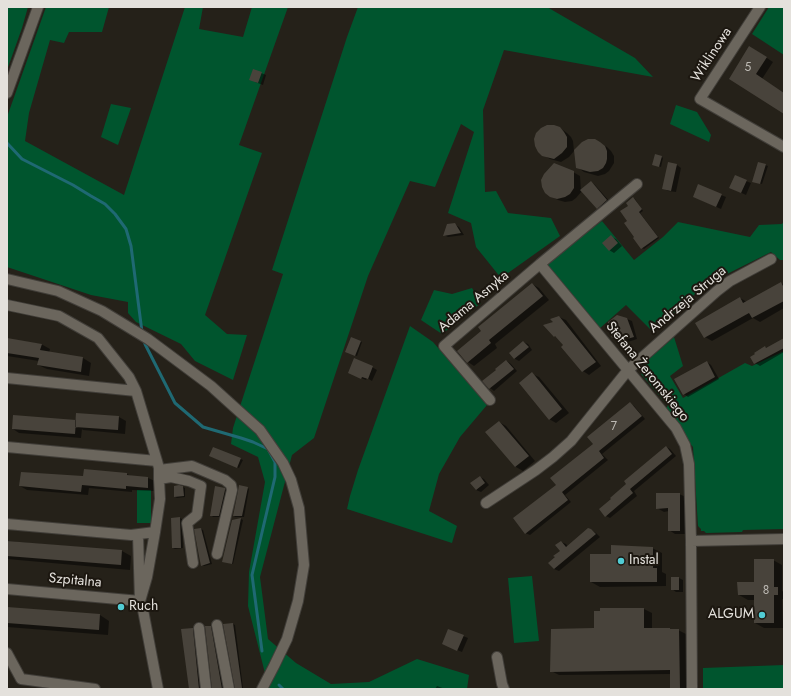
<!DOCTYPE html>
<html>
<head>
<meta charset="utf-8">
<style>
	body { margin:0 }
	#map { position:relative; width:791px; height:696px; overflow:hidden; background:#252119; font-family:Jost,sans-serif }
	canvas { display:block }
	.frame { position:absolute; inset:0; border:8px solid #e4e1dc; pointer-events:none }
</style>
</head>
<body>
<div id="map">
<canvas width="791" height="696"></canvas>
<div class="frame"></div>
</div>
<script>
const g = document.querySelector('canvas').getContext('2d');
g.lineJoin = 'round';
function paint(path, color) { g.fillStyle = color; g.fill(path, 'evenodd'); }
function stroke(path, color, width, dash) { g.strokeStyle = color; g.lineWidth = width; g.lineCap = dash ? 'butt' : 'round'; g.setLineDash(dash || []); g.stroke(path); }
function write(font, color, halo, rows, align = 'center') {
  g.font = font + ' Jost,sans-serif'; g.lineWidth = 4; g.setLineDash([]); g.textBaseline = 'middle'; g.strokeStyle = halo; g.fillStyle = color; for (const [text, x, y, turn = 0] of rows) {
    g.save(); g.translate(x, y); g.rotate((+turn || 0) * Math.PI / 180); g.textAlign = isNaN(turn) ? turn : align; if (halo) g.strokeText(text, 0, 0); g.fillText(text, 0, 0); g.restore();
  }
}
paint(new Path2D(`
	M7,7H28L22,28L7,70Z
	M46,7H109L102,32H69L64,43L50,40L29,113L25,141L124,195L185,7H203L199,29L243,37L252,7H288L239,145L262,153L205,315L227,334L247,335L233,380L195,361L181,344L136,322L128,313V302L91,295L7,267V117Z
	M358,7H547L635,58L653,77L504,50L483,110L485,192L496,191L508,213L551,218L560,236L501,278L476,247L471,223L448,213L474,132L461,124L435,187L410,181L368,276L314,438L292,455L260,577L268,639L296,663L331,684L369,682L417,659L469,675L467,689H269L248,606L249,572L265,482L258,457L231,444L233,428L283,274L272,270L347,37Z
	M769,7H784V55L752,34Z
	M111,104L131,108L118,145L101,137Z
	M676,105L697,112L711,135L709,142L670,124Z
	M602,221L634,260L663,237L678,222L750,237L759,225L782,224L784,221V260H780L771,252L705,285L653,332L626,305L599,329L547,269L548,262Z
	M472,288L481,303L442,334L421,320L434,290L452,294Z
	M410,326L433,342L487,405L460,437L439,474L429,511L457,526L452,543L347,509L350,496L358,470Z
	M674,337L683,366L670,376L683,398L745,363L752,366L784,351V529L743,530L742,532L706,533L704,531H701V529L698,526L693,447L662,411L668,406L641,374L643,364Z
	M137,490H151V523H137Z
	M532,576L539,641L514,643L508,578Z
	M784,665V689H703V668Z`), '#00552e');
paint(new Path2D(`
	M750,47L773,62L762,79L784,93V113L730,78Z
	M254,70L266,75L263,85L255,82Z
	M560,128L567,133L571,137L573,141L574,151L569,157L561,162L550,159L543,155Z
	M600,143L607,147L611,151L614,156V163L609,171L605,174L598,176L584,172L577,167Z
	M662,157L663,158L661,167L655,165Z
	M759,163L768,166L762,184L755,182Z
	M677,165L681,168L676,192L668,191L663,188Z
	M573,172L580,176L581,191L591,182L595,185L611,203L602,211L597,208L582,191L576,198L572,201L565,202L558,200L550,196Z
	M746,181L751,183L746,195L735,190Z
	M721,195L726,197L721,209L694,197Z
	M633,198L635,199L643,211L640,213L659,238L644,249L642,248L636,237L629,221V206Z
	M454,224L459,227L464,235L448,237L444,235Z
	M611,237L616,239L622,246L614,253L609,250Z
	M781,283L784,285V308L760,322L753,318L712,341L705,337L740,298L747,302Z
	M532,284L539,288L549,300L495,344L497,348L474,366L468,362L482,331Z
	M559,317L566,320L601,366L589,375L583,371L564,346L558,338L555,336L554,322Z
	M627,319L632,321L637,339L628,342L617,340L613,337Z
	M7,339L41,344L50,349L49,353L83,358L91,363L89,376L47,369L38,365L39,361L7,356Z
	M784,339V352L760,366L755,363L752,357L765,347L767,348Z
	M360,341L362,342L357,356L348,353Z
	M523,342L528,344L532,350L519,361L515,359L510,353Z
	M507,361L511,364L517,371L494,391L490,388L484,381Z
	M707,362L711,365L719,379L688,397L684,394Z
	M372,367L377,370L372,381L367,378L366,380L353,375Z
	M532,374L539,377L569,413L556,423L549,419Z
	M630,404L634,406L645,419L602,454L608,460L565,495L571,502L530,535L525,533L557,485Z
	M77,414L119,417L126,421L125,434L83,430L82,429L81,438L19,433L13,429L75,421Z
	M499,422L506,426L535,461L523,471L516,467L487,432Z
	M666,447L670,449L676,456L634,491L637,496L610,518L606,516Z
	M214,448L243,460L239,468L212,457Z
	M127,474L131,476L148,478L155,481L154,491L132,490V492L89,488L88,495L27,490L20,486L84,477Z
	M480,477L484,479L489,485L481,492L476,490Z
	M175,487H183L185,488V497L177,498L175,497Z
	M248,488L249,489L244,517H235L234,516Z
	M224,489L227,491L221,517H213L212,516Z
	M679,494L686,497V534H675L669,530V511L664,512L657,508Z
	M180,518L182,519L183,548L175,549L173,548L172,519Z
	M241,519L243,520L233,564L225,562L232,521Z
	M201,529L203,530L212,564L204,566L202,565Z
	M591,530L596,533L600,537L559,571L554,569L561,551V542L566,544L568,547Z
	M7,541L122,551L131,556L130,570L7,559Z
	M652,548L662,553V572L666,574V586L600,587L591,582L612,555Z
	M773,560L782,565V591L784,592V599H782L783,628H764L755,623V600H748L739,595L755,583Z
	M679,578L683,580V592H676L672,589Z
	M7,608L100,615L109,621L108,635L7,627Z
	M644,609L652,613V629L678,630L686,634L687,689H570L671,688V674L559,675L551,671L595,629Z
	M233,624L235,625L243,688L238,689L236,688L225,625Z
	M210,627L217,631L228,689H213Z
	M192,629L194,630L201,689H190Z
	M463,636L468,638L462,652L443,644Z
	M437,686L445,689H435Z`), '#0007');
stroke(new Path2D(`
	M7,143L22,159L73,185L91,196L105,204L115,214L126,229L131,246L142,332
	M144,339L145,344L175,403L203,427L241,438L253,442L268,449L275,462V477L252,575L262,651
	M279,685L283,689`), '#1f6973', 3);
paint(new Path2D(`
	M749,46L767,57L756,74L784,93V114L729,79Z
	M253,69L262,72L258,83L249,80Z
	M547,125H554L560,127L564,132L567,137V147L562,153L554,159L542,156L538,152L535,146L534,139L536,133L541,128Z
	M588,139H595L600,142L605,146L607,151V159L606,163L603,168L598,171L590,172L576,168L574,150L582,142Z
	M655,154L662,156L659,167L652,165Z
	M668,162L677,164L671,191L662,189Z
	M758,162L766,164L760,184L752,182Z
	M554,163L574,171V188L570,194L565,197L557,199L550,197L545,193L542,187L541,180L544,174Z
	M735,175L747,180L741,193L729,188Z
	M591,181L607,200L597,209L580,190Z
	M698,184L722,194L716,207L693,197Z
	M633,197L642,209L639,212L658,237L641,249L633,238L634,237L624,223L627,221L620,211L628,206L626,203Z
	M455,223L461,233L443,236L447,224Z
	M611,235L618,243L609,251L602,243Z
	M781,282L784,288V301L752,318L749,313L704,338L695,323L740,297L743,303Z
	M532,283L543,296L489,340L491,343L467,363L457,351L481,331L478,327Z
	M617,315L627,318L634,337L623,340L612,338L608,327V322Z
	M559,316L596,362L582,372L561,347L563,345L555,336L554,337L543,325L553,322L550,319Z
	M351,337L361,341L355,356L345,352Z
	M7,338L42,344L40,350L83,357L81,372L37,365L39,358L7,353Z
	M784,338V348L754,364L750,357L755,354L754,353L765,346L766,348Z
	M523,341L529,347L514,359L509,353Z
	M354,358L373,366L368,379L362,377L361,379L348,373Z
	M506,360L514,369L489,389L482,381L496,370L495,369Z
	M707,361L715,377L683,395L674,379Z
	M532,372L562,409L549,420L519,383Z
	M630,402L642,416L599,451L604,458L562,492L568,500L525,534L513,518L556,485L550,478L593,444L587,437Z
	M76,413L119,416L118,430L75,427Z
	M13,415L76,420L75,434L12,429Z
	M499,421L529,456L515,467L485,432Z
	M666,446L672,454L630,489L633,493L605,517L599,509L611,499L610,498L626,484L624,481Z
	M213,447L241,458L237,468L209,456Z
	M84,469L127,473V475L148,477V488L126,486V489L82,485L81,492L19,486L21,472L83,476Z
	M480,476L485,483L476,490L470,483Z
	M179,485L183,486L184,496L174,497V486Z
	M239,485L248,487L242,516H233L238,491Z
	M215,486L225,488V490L219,516H210Z
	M656,493H680V531H668V508L656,509Z
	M180,517L181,548H172L171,518Z
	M241,518L232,564L222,562L232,520Z
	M201,528L210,563L201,566L199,556L194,529Z
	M588,528L591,529L596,534L554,569L548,563L555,557L553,556L560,551L555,545L561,541L566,547Z
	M7,541L122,550L121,565L7,556Z
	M611,545L653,547V568H657V582H590V554H611Z
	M754,559H774V587H778V595H774V623H754V595H738L737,582H754Z
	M671,577H679V590H671Z
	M7,607L100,614L99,630L7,623Z
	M600,608H644V628H670V629H679L680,689H670V670L550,672L551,629L594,628V611H600Z
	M233,623L242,688L235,689L223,624Z
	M205,626H211L222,689H212Z
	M193,628V629L199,689H189L181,629Z
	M448,629L464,635L457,651L442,644Z`), '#48433b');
const minor = new Path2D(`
	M760,7L700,99L784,147
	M7,93L38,7
	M637,184L540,264L676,428L685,445L689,464L691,541L692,689
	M7,279L58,291L102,311L148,339L211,386L232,405L260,430L283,463L291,480L299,508L304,565L298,601L287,639L274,666L262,689
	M7,305L59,316L98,338L129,377L136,391L157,461L159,468V479L160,499L155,532L147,577L140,601L143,610L158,689
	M7,378L136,391
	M490,400L444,346L540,264
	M7,447L157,461
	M159,470L192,466L225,480L231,485L232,490L217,554
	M159,479L171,477L189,481L201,486L197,515L187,523L193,563
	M486,503L536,470L553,457L571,441L628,370L717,291L730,281L771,259
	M7,524L131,535L155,532
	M691,541L784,539
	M7,589L140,601L138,535
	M217,625L229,689
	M199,628L206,689
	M7,653L21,679L95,689
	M497,657L502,684L504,689`);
stroke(minor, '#413e39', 12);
stroke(minor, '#6b665d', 10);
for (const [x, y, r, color] of [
	[621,561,4,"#51ccd4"],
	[121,607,4,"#51ccd4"],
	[762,615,4,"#51ccd4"]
]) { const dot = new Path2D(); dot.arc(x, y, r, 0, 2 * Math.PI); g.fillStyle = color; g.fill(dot); stroke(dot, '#1c1710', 1.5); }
write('12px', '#bdbab4', null, [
	["5",748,68],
	["7",614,427],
	["8",766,591]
]);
write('14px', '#e4e1dc', '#1c1710', [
	["Wiklinowa",712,55,-57],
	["Andrzeja Struga",688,300,-40],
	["Adama Asnyka",474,302,-40],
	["Stefana Żeromskiego",647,372,51],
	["Szpitalna",75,581,5]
]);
write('14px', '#e4e1dc', '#1c1710', [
	["Instal",629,561],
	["Ruch",129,607],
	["ALGUM",754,615,"right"]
], 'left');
</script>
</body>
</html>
